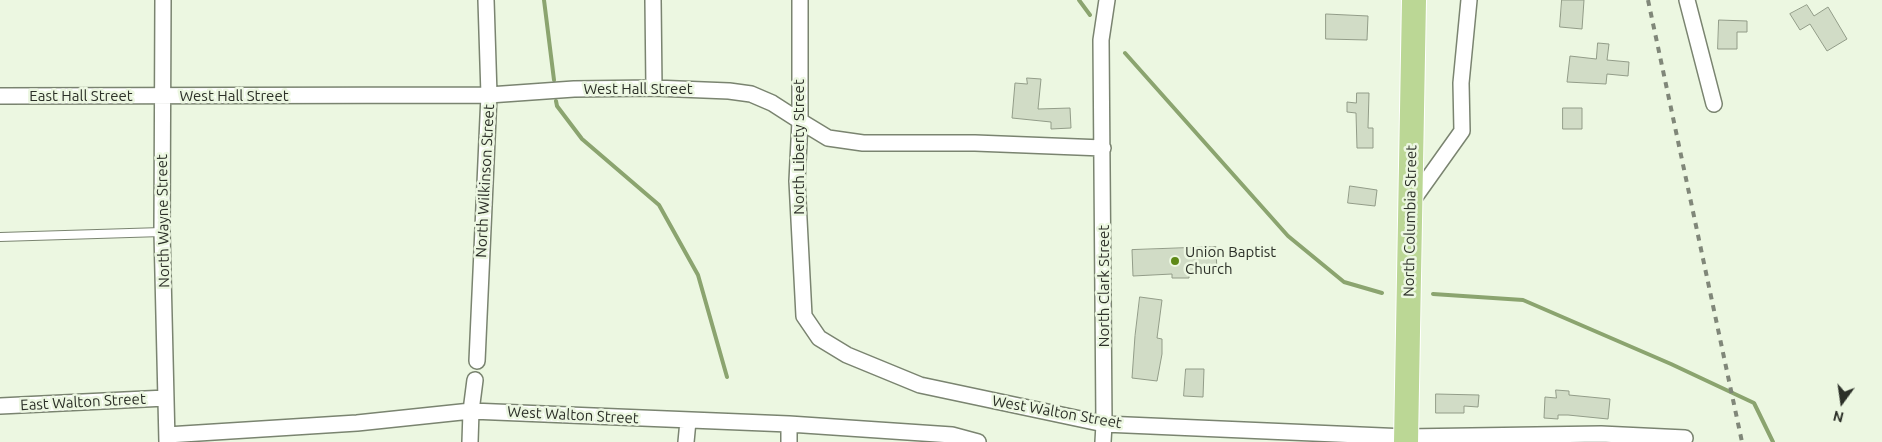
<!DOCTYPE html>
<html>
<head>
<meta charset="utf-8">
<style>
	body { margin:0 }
	#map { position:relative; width:1882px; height:442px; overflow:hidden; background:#ecf7e1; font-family:Ubuntu,sans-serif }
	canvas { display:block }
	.north { position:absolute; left:1817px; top:377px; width:50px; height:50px; -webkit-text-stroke:4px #ecf7e1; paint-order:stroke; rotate:194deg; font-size:14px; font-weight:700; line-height:20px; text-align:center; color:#2c3028 }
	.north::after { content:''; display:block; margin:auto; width:18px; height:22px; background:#2c3028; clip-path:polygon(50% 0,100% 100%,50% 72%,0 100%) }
</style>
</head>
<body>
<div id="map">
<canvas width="1882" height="442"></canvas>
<div class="north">N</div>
</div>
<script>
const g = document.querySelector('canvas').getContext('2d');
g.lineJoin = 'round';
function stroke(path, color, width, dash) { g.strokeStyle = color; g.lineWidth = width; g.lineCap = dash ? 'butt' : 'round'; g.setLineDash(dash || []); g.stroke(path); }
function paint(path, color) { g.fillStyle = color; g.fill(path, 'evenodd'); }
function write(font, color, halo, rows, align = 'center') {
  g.font = font + ' Ubuntu,sans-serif'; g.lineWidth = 5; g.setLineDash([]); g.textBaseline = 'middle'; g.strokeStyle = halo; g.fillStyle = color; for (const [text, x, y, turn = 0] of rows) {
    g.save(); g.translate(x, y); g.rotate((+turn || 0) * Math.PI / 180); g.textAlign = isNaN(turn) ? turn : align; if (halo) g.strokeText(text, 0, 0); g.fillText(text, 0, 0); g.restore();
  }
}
stroke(new Path2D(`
	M544,0L554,80
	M1079,0L1090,15
	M1125,53L1288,236L1344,282L1382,293
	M556,101L557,106L582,139L659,205L698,275L727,377
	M1433,294L1523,300L1671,364L1754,403L1773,442`), '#8ba46f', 4);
const building = new Path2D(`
	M1562,0H1584L1582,29L1560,27Z
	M1807,5L1814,16L1828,7L1847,39L1827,51L1810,24L1800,30L1790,14Z
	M1326,14L1368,16L1367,40L1326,39Z
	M1719,20L1747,21V32H1737V49H1718Z
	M1598,43L1609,44L1607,60L1629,62L1628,76L1607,74L1606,84L1567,82L1570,56L1596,59Z
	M1027,78L1041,79L1038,109L1070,108L1071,128L1051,129V122L1012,118L1015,83L1027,84Z
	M1357,93H1369L1368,128H1373V148H1357L1356,113L1347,112V102L1356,103Z
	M1563,108H1582V129H1563Z
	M1350,186L1377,190L1375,206L1348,203Z
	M1216,247L1217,273L1189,274V278H1172V274L1133,276L1132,250Z
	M1140,297L1162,300L1157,338L1162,339V354L1157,381L1132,378L1135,336Z
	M1186,369H1204L1203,397L1184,396Z
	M1556,390L1569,391V395L1610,399L1608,419L1568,415H1558V419L1544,418L1545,397L1556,398Z
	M1436,394L1479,395L1478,407L1464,406V413H1436Z`);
paint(building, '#d1dcc6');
stroke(building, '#929c88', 1);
const lane = new Path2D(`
	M0,237L162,232`);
const street = new Path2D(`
	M163,0L162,232L167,442
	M653,0L654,88
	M800,0V121L797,181L804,316L819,338L847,355L920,385L1104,424L1406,437L1601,434L1685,438
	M1687,0L1714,104
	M0,96L489,95L574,89L654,88L729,91L751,94L772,103L800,121L828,138L863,143H975L1103,148
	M1410,204L1462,131L1461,83L1469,0
	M477,361L489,95L486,0
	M0,406L166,398
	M167,435L357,423L471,411L789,424L952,435L978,442
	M470,442L471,411L475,380
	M686,442L688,421
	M789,442V424
	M1103,442L1104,424L1101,40L1107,0`);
const primary = new Path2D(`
	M1406,442L1414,0`);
stroke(lane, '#7a8470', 10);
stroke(street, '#7a8470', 18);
stroke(primary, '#fff', 26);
stroke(lane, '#fff', 8);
stroke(street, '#fff', 15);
stroke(primary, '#bbd795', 24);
stroke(new Path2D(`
	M1648,0L1742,442`), '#808779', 4, [6, 6]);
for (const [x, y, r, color] of [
	[1175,261,5,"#5e8917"]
]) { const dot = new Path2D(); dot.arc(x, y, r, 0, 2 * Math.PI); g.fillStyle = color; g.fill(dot); stroke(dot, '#ecf7e1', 2); }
write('15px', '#2c3028', '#ecf7e1', [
	["West Hall Street",638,89],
	["East Hall Street",81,96],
	["West Hall Street",234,96],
	["North Liberty Street",799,147,-90],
	["North Wilkinson Street",485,181,-87],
	["North Wayne Street",163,221,-91],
	["North Columbia Street",1410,221,-89],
	["North Clark Street",1104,286,-90],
	["East Walton Street",83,402,-3],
	["West Walton Street",1057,412,10],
	["West Walton Street",573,415,3]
]);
write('15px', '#2c3028', '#ecf7e1', [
	["Union Baptist",1185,252],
	["Church",1185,269]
], 'left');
</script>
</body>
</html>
